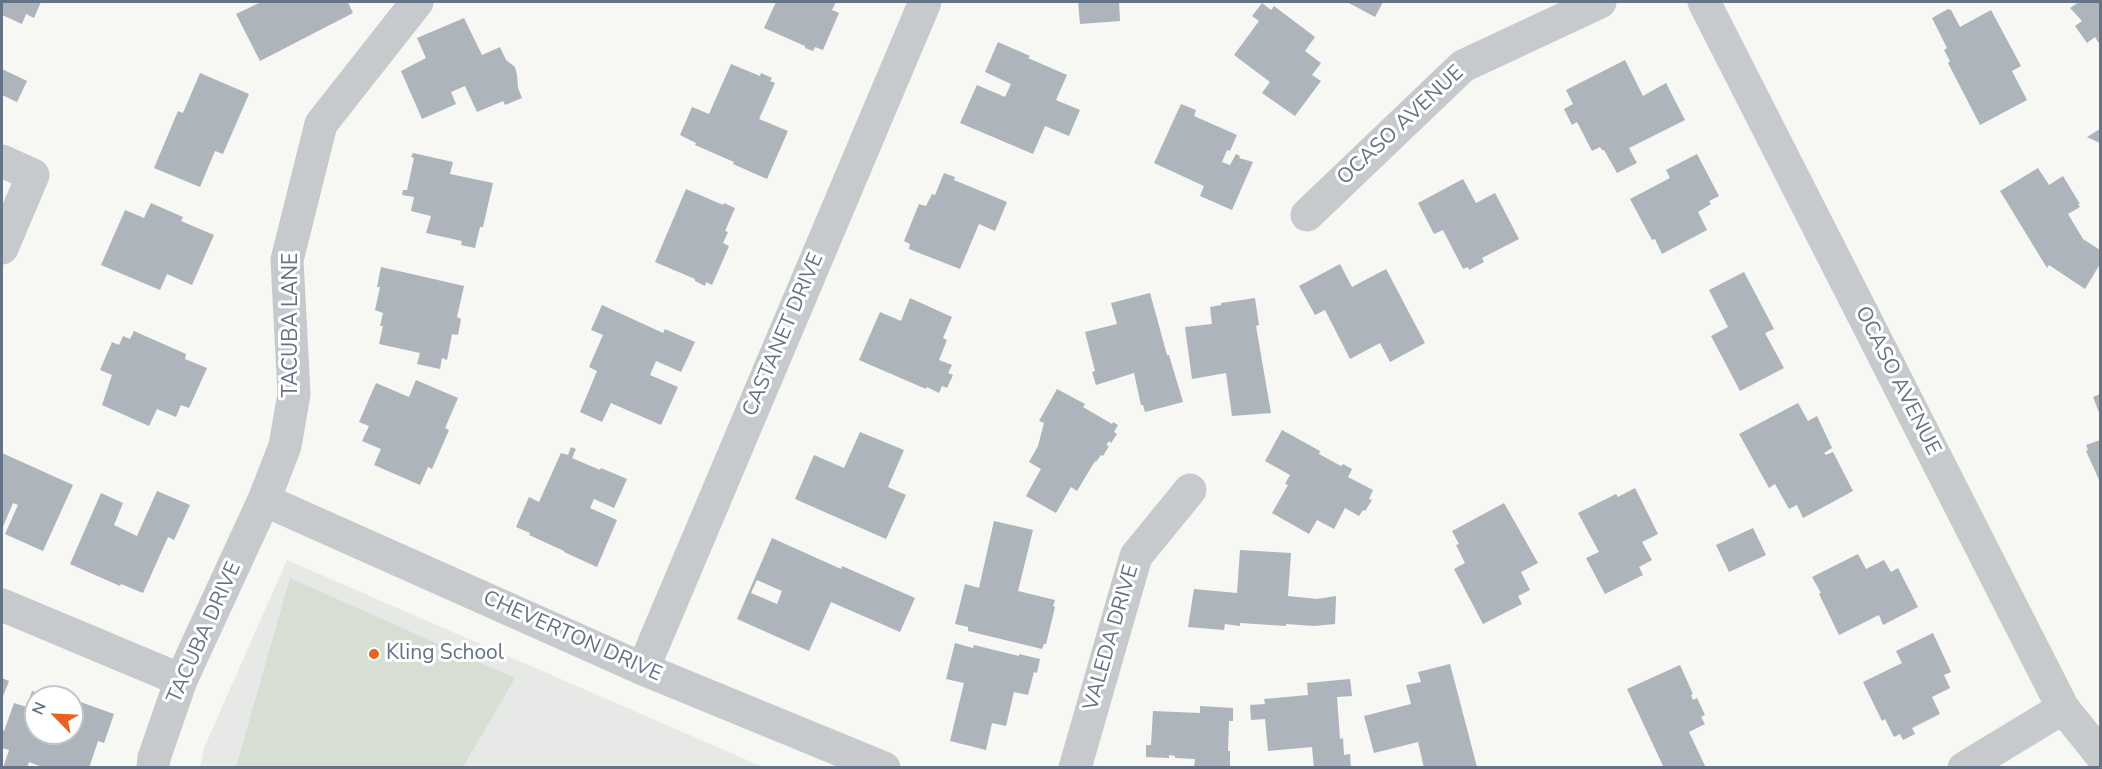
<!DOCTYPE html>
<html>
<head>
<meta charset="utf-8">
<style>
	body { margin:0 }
	#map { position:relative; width:2102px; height:769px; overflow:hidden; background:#f7f7f3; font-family:"Nunito Sans",sans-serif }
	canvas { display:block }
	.frame { position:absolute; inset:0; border:3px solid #647486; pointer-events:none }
	.north { position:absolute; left:24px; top:685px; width:60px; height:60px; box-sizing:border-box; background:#fff; border:2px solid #c1c7cf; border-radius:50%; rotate:294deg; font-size:16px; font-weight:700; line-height:24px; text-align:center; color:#647486 }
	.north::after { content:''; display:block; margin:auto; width:21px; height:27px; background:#ec611f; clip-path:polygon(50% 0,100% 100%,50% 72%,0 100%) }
</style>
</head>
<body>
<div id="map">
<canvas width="2102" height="769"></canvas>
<div class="frame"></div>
<div class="north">N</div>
</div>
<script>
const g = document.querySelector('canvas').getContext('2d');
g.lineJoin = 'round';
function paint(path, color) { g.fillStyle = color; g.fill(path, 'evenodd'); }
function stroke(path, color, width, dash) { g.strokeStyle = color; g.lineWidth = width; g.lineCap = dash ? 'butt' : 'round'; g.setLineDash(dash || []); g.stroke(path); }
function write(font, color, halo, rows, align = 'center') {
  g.font = font + ' "Nunito Sans",sans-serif'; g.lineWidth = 6; g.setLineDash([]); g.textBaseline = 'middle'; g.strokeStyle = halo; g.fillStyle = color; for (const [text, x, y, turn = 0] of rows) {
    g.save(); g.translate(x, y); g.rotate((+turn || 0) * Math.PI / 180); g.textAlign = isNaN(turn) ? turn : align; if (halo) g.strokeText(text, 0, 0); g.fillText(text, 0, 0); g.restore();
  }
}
paint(new Path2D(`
	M287,560L763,767L200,768L204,748Z`), '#e7e9e7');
paint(new Path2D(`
	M290,578L515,678L463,767H236Z`), '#d7dfd4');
paint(new Path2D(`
	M2,2H41L34,18L26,14L22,24L2,15Z
	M261,2H348L353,13L260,61L236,14Z
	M776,2H836L832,10L839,13L823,50L815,47L813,51L805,48V46L764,28Z
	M1078,2H1119L1120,21L1080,24Z
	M1347,2H1383L1375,17Z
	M2079,2H2100V45L2095,37L2087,43L2075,26L2082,21L2070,8Z
	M1262,3L1271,10L1274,6L1315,37L1305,51L1321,63L1312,75L1321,81L1295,116L1262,93L1270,82L1234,55L1259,21L1252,16Z
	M1948,9L1951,10L1960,27L1991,10L2021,66L2012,71L2027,100L1980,125L1948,63L1950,61L1944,50L1947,48L1932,18Z
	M464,18L482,55L500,47L506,60L515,67L517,75L518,88L522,98L505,105L503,101L477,112L465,86L451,92L456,104L422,119L401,71L426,58L417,38Z
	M998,42L1030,56L1028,58L1067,75L1056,100L1080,110L1069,136L1045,126L1033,154L960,123L977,85L1005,97L1011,84L985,72Z
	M1625,60L1643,96L1666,83L1685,120L1629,148L1637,163L1617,173L1604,150H1602L1600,147L1592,151L1577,122L1572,125L1564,109L1573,104L1566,90Z
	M731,64L760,76L761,73L772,78L770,81L775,83L759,119L788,131L767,179L733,164L734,162L695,145L696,143L680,135L692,107L709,114Z
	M2,69L27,81L17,102L2,95Z
	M200,73L249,94L223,154L215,151L200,187L154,168L178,111L183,113Z
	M1181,104L1196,110L1194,116L1237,135L1230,151L1227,150L1222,162L1230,165L1236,154L1240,156L1239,158L1253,162L1232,210L1200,196L1204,186L1154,163Z
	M2100,129V143L2087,137Z
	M413,153L453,162L450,174L493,183L483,227H480L475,248L461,245L462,241L426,233L431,216L411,211L414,197L402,195L403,190H407L414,158L411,157Z
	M1697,154L1719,196L1709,201L1711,204L1698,212L1707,230L1662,254L1655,239L1652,240L1630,199L1670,178L1666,170Z
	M2038,168L2049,185L2063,176L2080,204H2078L2080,207L2068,214L2083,239L2100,250V264L2085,289L2049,265L2047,268L2000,191Z
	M944,173L955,177L954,180L1007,202L995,231L979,224L960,269L909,249L910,244L904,241L919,204L926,206L932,194L935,195Z
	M1463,179L1476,203L1495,193L1519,239L1482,258L1484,262L1469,270L1468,267L1463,269L1443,230L1434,234L1418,203Z
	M686,189L723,205L724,203L735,208L725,231L728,232L723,243L729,246L712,285L706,282L705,286L695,281V279L655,262Z
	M151,203L183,217L181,221L214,235L192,285L167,274L160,290L101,265L125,210L144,218Z
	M1340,264L1352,287L1386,269L1425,343L1390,362L1380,343L1350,359L1325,310L1315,315L1299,286Z
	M381,267L464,286L457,317L461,319L458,335L452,334L447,360L442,358L440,369L417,364L420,353L379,344L383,326H380L383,313L375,310L380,287H377Z
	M1744,272L1774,329L1765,333L1784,368L1740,391L1711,336L1728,327L1709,290Z
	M1150,293L1167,355H1169L1183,402L1145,412L1143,405H1141L1134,373L1096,385L1092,372L1095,371L1085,332L1117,324L1111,303Z
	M910,298L952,317L943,338L947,340L939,360L952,365L948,373L953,375L947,388L942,386L939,393L927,387L926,389L859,360L880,312L901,321Z
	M1255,298L1259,325L1256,326L1271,413L1232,416L1226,373L1192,379L1185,327L1212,324L1210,307L1221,305V303Z
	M602,305L663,333L665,329L695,342L681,372L656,361L650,375L678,387L661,425L611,403L602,422L580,412L597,371L589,367L603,335L591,330Z
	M134,331L186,354L185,359L207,368L189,408L181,405L176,417L157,409L149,426L102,405L112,375L100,370L112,342L119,345L123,336L130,339Z
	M416,380L458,398L445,428L449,430L432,469L428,467L420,485L374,465L381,449L362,441L369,426L359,422L376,383L409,397Z
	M1057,389L1085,404L1083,407L1112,424L1113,422L1118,425L1114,432L1117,434L1111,443L1109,441L1106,445L1109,446L1103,456L1101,455L1096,462L1095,461L1077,491L1071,487L1056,513L1026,496L1041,469L1029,462L1038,446L1044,423L1039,421Z
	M2100,394V415L2093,397Z
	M1798,403L1808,421L1817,416L1832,448L1824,453L1826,455L1833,452L1853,491L1803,518L1797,505L1789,509L1775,484L1769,488L1739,434Z
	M1282,430L1320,451L1319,454L1341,466L1343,464L1352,469L1348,477L1373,490L1369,499L1372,500L1365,511L1363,510L1359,516L1345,508L1334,529L1317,520L1309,534L1272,513L1288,485L1285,484L1290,475L1265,461Z
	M860,432L904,450L888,487L906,495L886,539L795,499L814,455L844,468Z
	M2100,440V482L2086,451L2088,450L2086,445Z
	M571,447L576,449L572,458L600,470L601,468L627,479L614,508L594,499L590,508L617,520L597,567L564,552V551L529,535L530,533L516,527L529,497L539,502L561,453L568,455Z
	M2,453L73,485L43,551L5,534L18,505L13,503L2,529Z
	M1635,488L1658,534L1642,542L1652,560L1639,567L1643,575L1605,594L1586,558L1599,552L1578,513L1616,494L1618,497Z
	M157,491L190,505L174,540L168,537L143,593L121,584L120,586L70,564L101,493L123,503L114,525L137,536Z
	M1504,503L1538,563L1521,572L1530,590L1518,596L1522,604L1483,624L1454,569L1465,563L1456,545L1459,544L1452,531Z
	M994,521L1033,530L1018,591L1055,600L1053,606L1055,607L1046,644H1044L1042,649L968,631V627L955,624L965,584L979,588Z
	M1753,528L1766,555L1729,572L1716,545Z
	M772,538L841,569L842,566L915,598L900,632L831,602L809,651L737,619ZM757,580L782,591L777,604L751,593Z
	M1240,550L1291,553L1288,596L1317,599L1336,596L1335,624L1314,626L1286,624V626L1240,623V626L1225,624L1224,630L1188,627L1194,589L1237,593Z
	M1858,554L1866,569L1884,560L1891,572L1898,568L1918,607L1883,625L1879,615L1839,635L1819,594L1821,593L1812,577Z
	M1933,633L1951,672L1944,675L1950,688L1932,697L1940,714L1912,728L1915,734L1903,740L1900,734L1894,737L1885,719L1882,721L1863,682L1902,663L1896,651Z
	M955,643L973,648L974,645L1019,656V654L1040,659L1037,673L1034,672L1028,695L1014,692L1006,726L992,723L986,750L950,741L964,683L946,679Z
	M1450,664L1477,767L1424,768L1418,742L1374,753L1364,716L1411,704L1406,685L1421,682L1418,672Z
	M1680,665L1693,694L1691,695L1693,700L1697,698L1705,715L1701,717L1705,724L1689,732L1706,768H1664L1627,689Z
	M2,678L9,681L2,699Z
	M1350,679L1352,696L1337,697L1340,739L1343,738L1344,755L1350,754L1351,768H1314L1312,747L1268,751L1265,719L1251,720L1250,705L1265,704L1264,699L1308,695L1307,683Z
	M32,691L49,697H36V733H72V699L114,714L104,743L98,741L89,768H45L29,762L27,768H3L9,750L2,748V730L4,731L14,703L27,707Z
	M1200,706L1233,708V721H1229L1228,751H1230V768H1194L1195,759L1175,758V756L1169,755V758L1146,757V745H1151L1153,711L1200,713Z`), '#adb4bb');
stroke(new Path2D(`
	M1704,2L2063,708L2100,754
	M2,161L33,175L2,248
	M1307,215L1463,66L1600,2
	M264,500L643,669L884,768
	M2,605L181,680
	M643,669L925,2
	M153,768L154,758L181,680L264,500L285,446L294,394L287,260L321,124L417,2
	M1075,768L1136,556L1190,490
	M1964,768L2063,708`), '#c6cacd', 33);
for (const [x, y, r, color] of [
	[374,654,6,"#ec611f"]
]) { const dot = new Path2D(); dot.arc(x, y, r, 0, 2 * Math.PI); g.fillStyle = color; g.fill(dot); stroke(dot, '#fff', 2); }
write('21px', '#647486', '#fff', [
	["OCASO AVENUE",1401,126,-43],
	["TACUBA LANE",292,325,-90],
	["CASTANET DRIVE",784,335,-67],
	["OCASO AVENUE",1897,381,63],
	["TACUBA DRIVE",205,633,-66],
	["CHEVERTON DRIVE",572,637,24],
	["VALEDA DRIVE",1112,638,-74]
]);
write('21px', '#647486', '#fff', [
	["Kling School",386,654]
], 'left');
</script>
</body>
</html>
